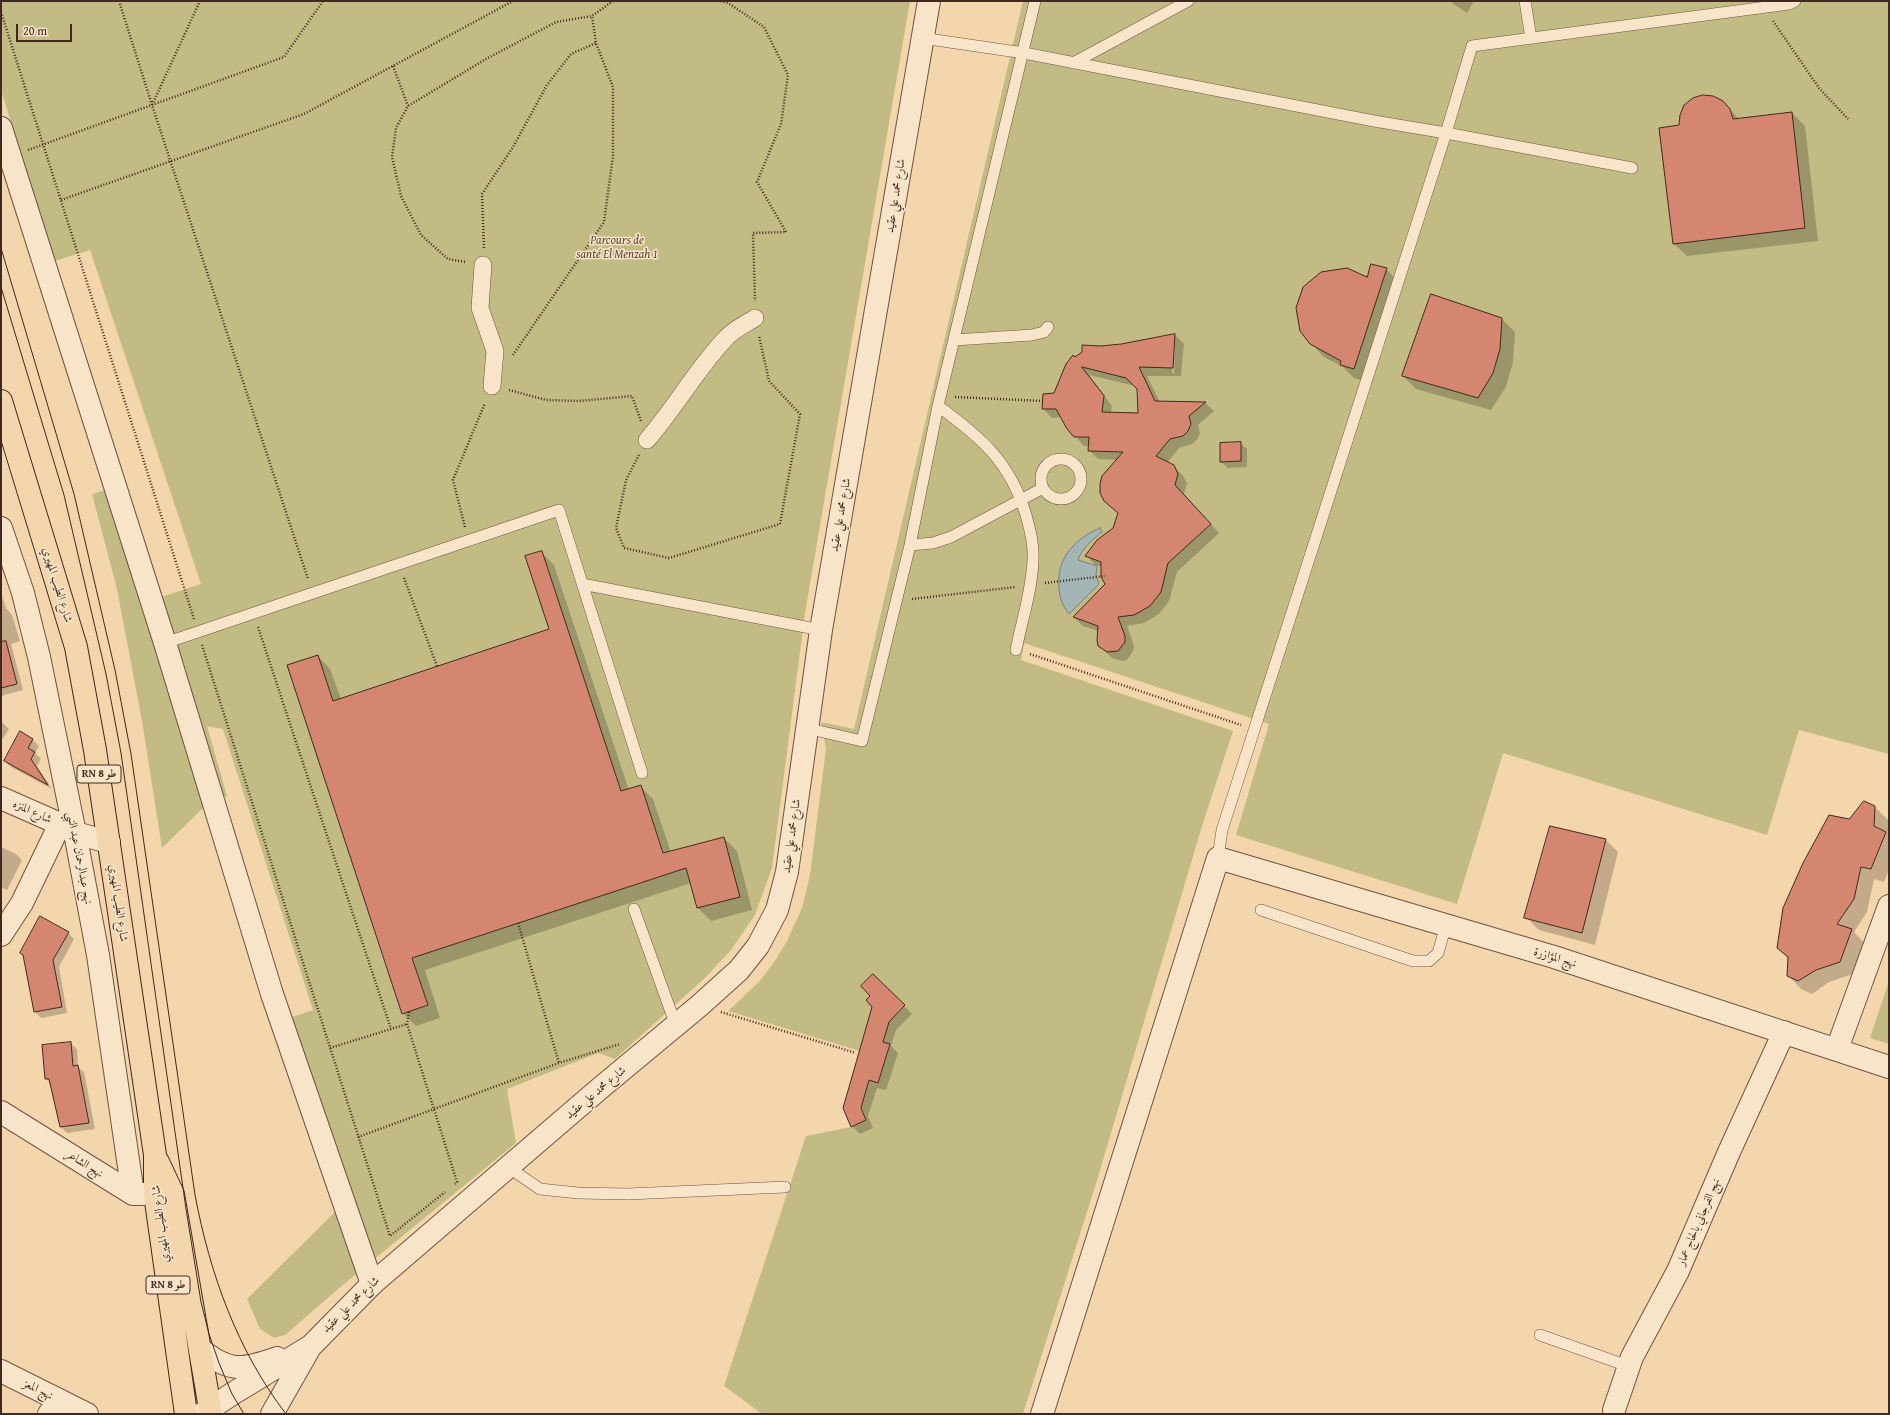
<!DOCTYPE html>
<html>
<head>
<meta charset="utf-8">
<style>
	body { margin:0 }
	#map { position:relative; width:1890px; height:1415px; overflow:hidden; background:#f4d6ac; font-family:"Gentium Book Plus",serif }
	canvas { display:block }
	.frame { position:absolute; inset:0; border:2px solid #422920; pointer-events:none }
	.scale { position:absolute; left:16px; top:24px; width:56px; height:18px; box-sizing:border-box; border:2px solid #422920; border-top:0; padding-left:5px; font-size:12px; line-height:14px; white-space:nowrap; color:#422920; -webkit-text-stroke:3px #f8e4c9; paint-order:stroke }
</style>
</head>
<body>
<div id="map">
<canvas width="1890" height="1415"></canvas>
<div class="frame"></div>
<div class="scale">20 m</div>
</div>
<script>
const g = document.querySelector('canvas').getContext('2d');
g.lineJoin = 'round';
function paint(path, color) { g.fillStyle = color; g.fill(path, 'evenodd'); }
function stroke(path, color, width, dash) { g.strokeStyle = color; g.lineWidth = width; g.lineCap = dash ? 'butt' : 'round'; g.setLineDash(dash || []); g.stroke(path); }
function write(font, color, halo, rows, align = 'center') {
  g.font = font + ' "Gentium Book Plus",Amiri,serif'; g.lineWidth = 3; g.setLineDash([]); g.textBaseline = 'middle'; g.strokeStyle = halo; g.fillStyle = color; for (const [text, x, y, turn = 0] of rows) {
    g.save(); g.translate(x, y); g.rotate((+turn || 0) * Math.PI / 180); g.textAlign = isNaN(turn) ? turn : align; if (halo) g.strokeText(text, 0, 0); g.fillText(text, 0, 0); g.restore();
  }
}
paint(new Path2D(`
	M1,1H910L805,613L772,868L755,915L731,950L706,977L615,1059L598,1053L507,1089L516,1143L344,1284L285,1335L274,1338L260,1329L247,1299L339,1208L275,1023L313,1010L223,729L207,726L227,796L206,805L162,848L142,721L117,589L92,494L106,490L143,603L201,584L90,250L55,261L1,90ZM542,551L621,791L641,785L670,873L412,957L428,1005L402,1014L287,665L318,655L333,701L549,629L526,556Z
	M1023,1H1889V754L1799,730L1767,835L1503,753L1457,904L1236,835L1269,724L1024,643L1021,660L1233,731L1202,826L1095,1187L1023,1414H762L724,1386L806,1136L851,1127L866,1120L861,1106L869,1080L878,1083L890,1044L883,1042L872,1027L867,1025L862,1041L866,1042L863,1052L728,1011L759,982L775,961L787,941L802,908L810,875L826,749L821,722L854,729ZM873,975V1007L866,1000L870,996L861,986ZM893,994L905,1005L896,1015L885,1003Z
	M1889,981V1044L1870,1038Z`), '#c2bc84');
const water = new Path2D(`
	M1100,528L1102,532C1092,540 1082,548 1078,560L1097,566L1096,575L1099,584L1069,614C1062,605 1060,599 1059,588C1056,559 1074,539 1100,528Z`);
paint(water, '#a2b6b6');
stroke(water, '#7c7e7a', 1);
paint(new Path2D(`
	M1449,1H1474L1467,13Z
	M1722,101L1739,119L1792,113L1805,126L1818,241L1687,256L1673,243L1679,126Z
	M1386,269L1399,282L1367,382L1354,378L1343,367L1324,357L1311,343Z
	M1502,319L1515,332L1513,362L1506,387L1491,410L1416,389L1403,376Z
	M1175,335L1184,344L1181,376H1147L1160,402L1205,403L1214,411L1198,425L1200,433L1197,440L1192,444L1179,448L1167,463L1173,466L1183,476L1187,483L1184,494L1219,533L1177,572L1169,601L1159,614L1144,623L1127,626L1134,646L1133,651L1127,660L1122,661L1112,658L1103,649L1098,631L1083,626L1074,617L1106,584L1102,567L1095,565L1087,556L1114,528L1119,514L1118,460L1098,459L1089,450V446H1084L1075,436L1062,417L1052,418L1043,409L1044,395L1055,394L1075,358L1101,347L1121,345ZM1173,345H1175L1174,373H1172ZM1089,375L1135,386L1138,389L1139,414L1111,413L1112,406Z
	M1240,443L1247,449V467L1228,468L1221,462Z
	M541,552L554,565L629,790L640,786L653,799L671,852L724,838L737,851L752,910L711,921L698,908L691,883L425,970L440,1018L416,1026L403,1013L318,656L330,669L341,699L551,630Z
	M1,593L6,608L12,615L20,641L11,644L23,690L1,696Z
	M1,721L9,729L1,741Z
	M33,740L39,746L35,753L41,759L37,766L52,789L11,767L5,761Z
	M1875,807L1888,820L1889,870L1884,882L1874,879L1867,912L1854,932L1864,943L1853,974L1829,982L1812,994L1801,989L1788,975L1789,959L1778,948L1850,820Z
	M1605,839L1618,852L1595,945L1539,930L1526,917Z
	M1,847L16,854L22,860L7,890L1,887Z
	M41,918L68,933L74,939L59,967L67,1013L41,1018L35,1012Z
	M873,976L912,1014L896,1030L891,1046L898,1053L886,1090L877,1088L868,1116L873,1128L860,1134L852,1126L874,1006L872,996Z
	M70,1043L77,1049L78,1067L84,1072L95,1129L67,1133L61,1127L51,1084L46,1079Z`), '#0003');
const building = new Path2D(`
	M1703,95L1713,96L1723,101L1730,109L1733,119L1792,112L1805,228L1673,244L1659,128L1679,125L1680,115L1684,105L1693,98Z
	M1371,264L1387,268L1354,369L1340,365L1341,361L1310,344L1300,331L1296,308L1303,287L1321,272L1347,268L1367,277Z
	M1431,294L1502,318L1500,349L1493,373L1478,398L1402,376Z
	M1175,334L1173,368L1139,367L1155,401L1206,402L1189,416L1191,424L1188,431L1183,436L1170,439L1156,456L1174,465L1178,474L1175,485L1211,524L1168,563L1161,592L1150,606L1134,615L1118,617L1125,636V642L1118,651L1107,652L1098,646L1097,640L1098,626L1073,617L1105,584L1101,577V562L1085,556L1097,540L1113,528L1118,513L1104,501L1100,493V484L1102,476L1123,452L1088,451L1089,437H1074L1067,429L1056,409H1042L1043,394L1054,393L1066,364L1073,355L1075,357L1082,352V345L1101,346L1121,344ZM1082,367L1126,378L1137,389L1138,413L1102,412L1104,396Z
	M1241,442V461L1220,462V443Z
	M542,551L621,791L641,785L663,853L724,837L740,897L697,908L686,868L412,958L428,1005L402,1014L287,665L318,655L333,701L549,629L525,556Z
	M6,641L17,684L1,688V642Z
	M20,731L33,739L28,748L35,752L31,759L48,785L4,761Z
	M1864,801L1875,806L1874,826L1886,832L1871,869L1861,867L1854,899L1837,924L1852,929L1840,962L1816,970L1798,981L1787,976L1788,957L1777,948L1783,908L1803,863L1829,815L1849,819Z
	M1550,826L1606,839L1582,933L1524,918Z
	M40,916L69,932L53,960L62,1007L34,1012L23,955L20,953Z
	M873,974L905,1005L889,1022L883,1042L890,1044L878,1083L869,1080L861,1108L866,1120L851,1127L843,1108L872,1007L866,1000L870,996L861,986Z
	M71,1042L73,1066L78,1065L89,1123L60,1127L49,1079H45L42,1045Z`);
paint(building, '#d48670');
stroke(building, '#422920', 1);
const service = new Path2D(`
	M1525,1L1531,38
	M922,38L1024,53L1374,121L1446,133L1632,168
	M1073,63L1188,1
	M954,340L1032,335L1044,332L1048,327
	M938,406C982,438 1010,462 1026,515C1030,530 1034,544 1033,560C1032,590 1022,620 1016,650
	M1041 479a20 20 0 1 1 40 0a20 20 0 1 1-40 0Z
	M910,545L933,543L951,537L1043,488
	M582,584L821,630
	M165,643L559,510L642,773
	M806,728L862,741L910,545L938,406L1035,1
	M1218,858L1222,830L1446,133L1472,46L1789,4L1795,1
	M634,909L676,1026
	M1261,910L1413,961H1429L1438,953L1446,925
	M508,1167L540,1189L578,1193L628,1194L785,1187
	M1540,1335L1628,1366`);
const pedestrian = new Path2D(`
	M483,265L480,308L495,351L492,386
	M647,440C676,407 697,368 727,337C734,329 746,324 755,318`);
const minor = new Path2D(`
	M1,128L165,643L272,994L372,1284
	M1,528L23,593L39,657L75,833L98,955L133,1194
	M1,798L60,824L75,833L109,842
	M1,935L22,903L60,824
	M1837,1049L1889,906
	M1,1112L133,1194H144
	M1614,1410L1632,1357L1678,1271L1729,1152L1784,1032
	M49,1414L59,1400
	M1042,1414L1218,858L1554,957L1889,1067`);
const tertiary = new Path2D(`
	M200,1349C230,1373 243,1370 277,1358
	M1,1371L87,1414
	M202,1414L232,1394L311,1346L372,1284L598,1090L699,1006L739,970L758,946L777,910L787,872L821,630L929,1
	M272,1414L309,1349`);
const primary = new Path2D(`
	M1,401L76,647L95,750L155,1155V1194L186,1414
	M158,1162L173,1194L211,1414`);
stroke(service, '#6e5443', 12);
stroke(pedestrian, '#6e5443', 18);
stroke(minor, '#6e5443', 24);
stroke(tertiary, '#6e5443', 24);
stroke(primary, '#422920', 24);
stroke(new Path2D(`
	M119,1L152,105L308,579
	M721,1L728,3L764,27L788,75L781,124L757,182L786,232L753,233L755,301
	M1,12L194,619
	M1773,21L1819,88L1848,119
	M393,66L408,106
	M152,105L200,1
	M28,150L284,57L323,1
	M61,200L304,114L513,1
	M484,248L482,194L513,147L547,85L571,54L596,43
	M465,262L448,259L421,235L401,196L392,157L396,128L408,106L486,59L556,22L592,16L613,1
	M513,355L604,222L613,156V87L596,43L592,16
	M509,390L546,400L579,401L632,396L641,421
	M955,397L1043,401
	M639,455L626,480L616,528L624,548L669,558L780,524L800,414L769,381L759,336
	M465,527L453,480L485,403
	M404,578L437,666
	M1045,583L1105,576
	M912,599L1016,587
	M258,627L391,1029
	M202,645L390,1236L445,1192
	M1030,654L1241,725
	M518,923L559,1063
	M409,1012L407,1024L457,1182L455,1184
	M721,1012L856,1053
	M330,1048L407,1024
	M358,1137L559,1063L620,1044`), '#422920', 2.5, [1, 2]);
stroke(service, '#f8e4c9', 11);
stroke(pedestrian, '#f8e4c9', 17);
stroke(minor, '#f8e4c9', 22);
stroke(tertiary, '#f8e4c9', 22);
stroke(primary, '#f4d6ac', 22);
stroke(new Path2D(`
	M1,248L74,494L115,670L131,754L195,1195C210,1274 237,1350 286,1414
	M1,287L64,495L106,674L121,753L186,1209L201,1302L209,1334L219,1363L232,1394L244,1414`), '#422920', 1);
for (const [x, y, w] of [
	[99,774,44],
	[168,1285,44]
]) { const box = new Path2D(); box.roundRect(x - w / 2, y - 9, w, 18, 3); g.fillStyle = '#f8e4c9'; g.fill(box); stroke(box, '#422920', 1); }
write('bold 11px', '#422920', null, [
	["RN 8 طو",99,774],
	["RN 8 طو",168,1285]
]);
write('12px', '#422920', '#f8e4c9', [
	["شارع محمد علي عقيد",896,196,-81],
	["شارع محمد علي عقيد",841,515,-80],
	["شارع الطيب المهيري",57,585,73],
	["شارع المنزه",32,812,24],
	["شارع محمد علي عقيد",792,836,-82],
	["نهج عبدالرحمان عبد النبي",79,858,79],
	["شارع الطيب المهيري",118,903,82],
	["نهج المؤازرة",1555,958,17],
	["شارع محمد علي عقيد",596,1093,-40],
	["نهج الشاعر",84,1164,32],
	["نهج الفرجاني بالحاج عمار",1699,1222,-67],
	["شارع الطيب المهيري",161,1224,-97],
	["شارع محمد علي عقيد",351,1305,-44],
	["نهج المعز",38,1390,27]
]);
write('italic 12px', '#5c4634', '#f8e4c9', [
	["Parcours de",617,241],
	["santé El Menzah 1",617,255]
]);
</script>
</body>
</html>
